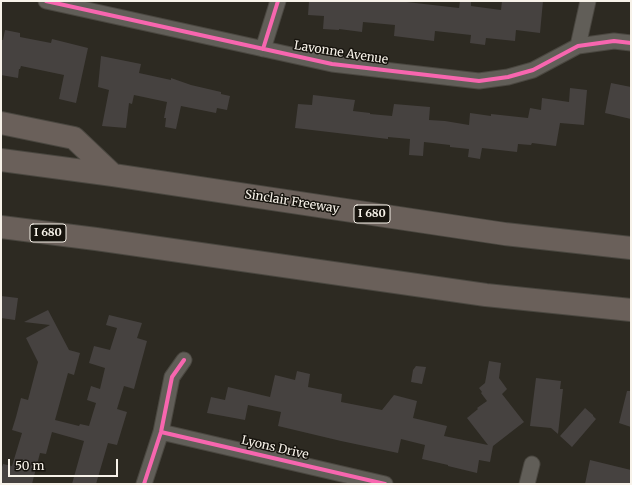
<!DOCTYPE html>
<html>
<head>
<meta charset="utf-8">
<style>
	body { margin:0 }
	#map { position:relative; width:632px; height:485px; overflow:hidden; background:#2d2a22; font-family:Merriweather,serif }
	canvas { display:block }
	.frame { position:absolute; inset:0; border:2px solid #f7f2e9; pointer-events:none }
	.scale { position:absolute; left:8px; top:459px; width:110px; height:18px; box-sizing:border-box; border:2px solid #f7f2e9; border-top:0; padding-left:5px; font-size:12px; line-height:14px; white-space:nowrap; color:#f7f2e9; -webkit-text-stroke:3px #17140e; paint-order:stroke }
</style>
</head>
<body>
<div id="map">
<canvas width="632" height="485"></canvas>
<div class="frame"></div>
<div class="scale">50 m</div>
</div>
<script>
const g = document.querySelector('canvas').getContext('2d');
g.lineJoin = 'round';
function paint(path, color) { g.fillStyle = color; g.fill(path, 'evenodd'); }
function stroke(path, color, width, dash) { g.strokeStyle = color; g.lineWidth = width; g.lineCap = dash ? 'butt' : 'round'; g.setLineDash(dash || []); g.stroke(path); }
function write(font, color, halo, rows, align = 'center') {
  g.font = font + ' Merriweather,serif'; g.lineWidth = 3; g.setLineDash([]); g.textBaseline = 'middle'; g.strokeStyle = halo; g.fillStyle = color; for (const [text, x, y, turn = 0] of rows) {
    g.save(); g.translate(x, y); g.rotate((+turn || 0) * Math.PI / 180); g.textAlign = isNaN(turn) ? turn : align; if (halo) g.strokeText(text, 0, 0); g.fillText(text, 0, 0); g.restore();
  }
}
paint(new Path2D(`
	M309,1H398L459,8L460,1H471V6L501,10L502,1H543L540,33L516,30L515,41L486,38L485,45L470,43L471,35L435,31L434,41L394,36L395,25L363,22L362,32L339,29V30L323,29L324,16L308,15Z
	M5,30L20,33V37L51,43L52,39L88,48L76,103L59,99L64,75L21,66L20,69H19L18,78L1,75V40H3Z
	M101,56L141,64L139,73L171,80V78L191,85L221,92V94L230,96L227,110L217,108L216,113L181,106L176,129L165,127L166,118H164L167,102L134,95L132,104L129,103L126,128L102,126L109,90L98,87Z
	M611,83L631,87V119L605,113Z
	M570,88L587,90L584,125L560,123L556,146L532,143L531,145L518,144L517,152L482,148L480,159L468,157L469,149L450,147V145L424,142L423,156L409,155L410,139L388,137V139L295,128L298,104L312,105L313,95L355,100L353,111L370,113V114L392,116L394,104L430,107L429,120L445,121L469,125L470,113L491,116V114L528,118L530,108L541,110L542,98L569,102Z
	M1,296L18,298L15,320L1,318Z
	M48,310L69,350L80,353L74,375L68,373L55,420L79,426L80,424L89,426L96,403L87,400L91,386L100,389L105,368L89,363L94,346L110,350L117,328L106,325L109,315L142,323L137,338L147,341L134,389L124,386L117,409L127,412L117,445L108,443L96,484H72L84,441L52,432L46,454L40,453L32,484H1V470L3,464L12,466L22,433L12,430L16,417L21,398L28,400L38,362L26,338L50,325L24,322Z
	M489,361L501,363L499,378L507,389L502,394L524,422L493,446L490,462L479,460L477,473L448,466V465L422,459L425,445L401,439L398,453L341,441L278,426L281,412L248,405L245,420L207,413L211,397L225,400L228,387L270,397L275,375L295,380L297,371L310,374L308,387L342,394L341,402L382,410L394,395L417,401L413,418L447,426L444,436L488,445L467,418L478,409L477,408L487,401L481,393L482,392L479,388L485,383Z
	M416,366L426,367L422,384L411,382L413,370Z
	M536,378L561,381L560,389H563L558,434L551,428L530,426Z
	M627,391H631V427L619,423Z
	M585,408L593,415V416L596,419L572,447L560,436Z
	M590,460L631,470V484H585Z`), '#464240');
const minor = new Path2D(`
	M46,1L332,64L479,81L508,77L533,70L578,46L614,41L631,43
	M578,46L588,1
	M263,49L278,1
	M161,432L385,484
	M144,484L161,432L172,377L184,360
	M527,484L532,464`);
const highway = new Path2D(`
	M1,123L74,138L113,175
	M1,160L113,175L505,234L631,248
	M1,227L96,239L486,295L631,310`);
stroke(minor, '#4a4740', 17);
stroke(highway, '#4a4740', 24);
stroke(minor, '#615e58', 15);
stroke(highway, '#6a605a', 22);
stroke(new Path2D(`
	M46,1L332,64L479,81L508,77L533,70L578,46L614,41L631,43
	M263,49L278,1
	M161,432L385,484
	M144,484L161,432L172,377L184,360`), '#f766af', 4);
for (const [x, y, w] of [
	[372,214,36],
	[48,233,36]
]) { const box = new Path2D(); box.roundRect(x - w / 2, y - 9, w, 18, 3); g.fillStyle = '#17140e'; g.fill(box); stroke(box, '#f7f2e9', 1); }
write('bold 11px', '#f7f2e9', null, [
	["I 680",372,214],
	["I 680",48,233]
]);
write('12px', '#f7f2e9', '#17140e', [
	["Lavonne Avenue",341,53,9],
	["Sinclair Freeway",292,202,9],
	["Lyons Drive",275,448,13]
]);
</script>
</body>
</html>
